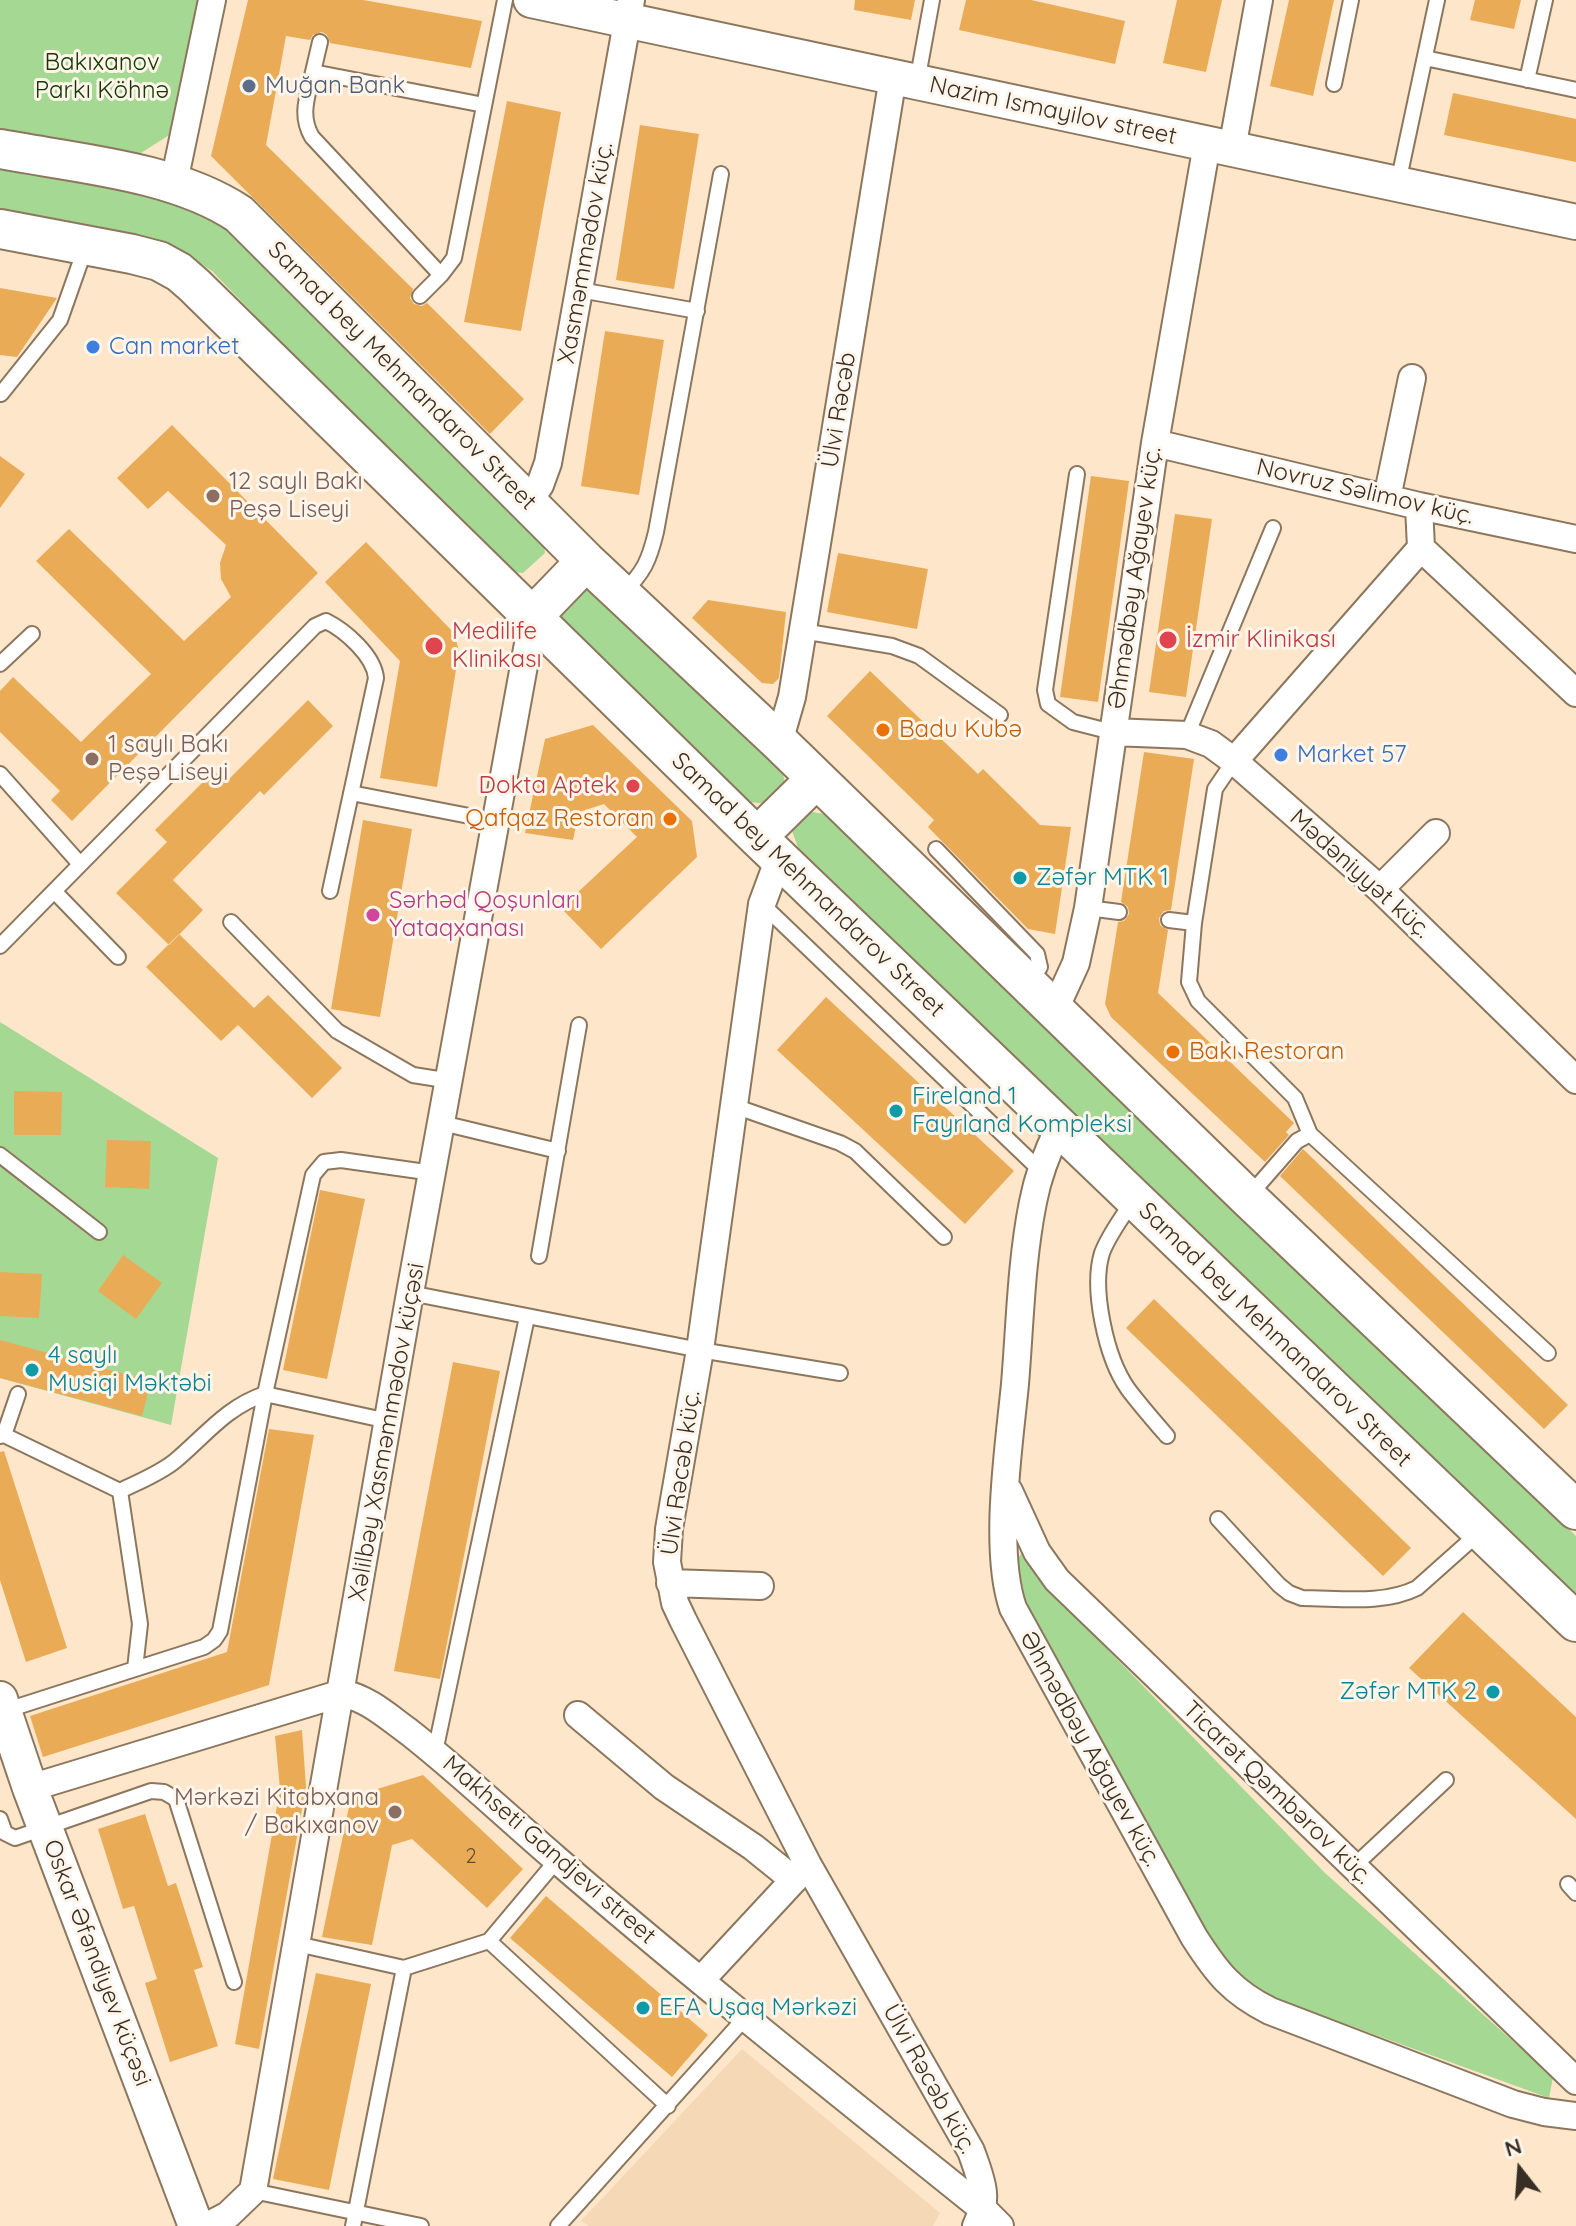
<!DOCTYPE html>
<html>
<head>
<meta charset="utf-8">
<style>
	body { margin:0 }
	#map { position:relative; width:1576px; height:2226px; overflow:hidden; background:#fde6c9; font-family:Quicksand,sans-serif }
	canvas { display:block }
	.north { position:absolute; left:1480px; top:2130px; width:80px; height:80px; -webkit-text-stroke:6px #fff5ea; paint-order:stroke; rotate:343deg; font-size:22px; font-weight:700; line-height:32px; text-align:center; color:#382f24 }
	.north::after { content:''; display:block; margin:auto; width:28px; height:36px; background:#382f24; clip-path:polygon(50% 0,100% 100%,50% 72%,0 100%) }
</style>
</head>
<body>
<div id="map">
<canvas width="1576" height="2226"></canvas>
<div class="north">N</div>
</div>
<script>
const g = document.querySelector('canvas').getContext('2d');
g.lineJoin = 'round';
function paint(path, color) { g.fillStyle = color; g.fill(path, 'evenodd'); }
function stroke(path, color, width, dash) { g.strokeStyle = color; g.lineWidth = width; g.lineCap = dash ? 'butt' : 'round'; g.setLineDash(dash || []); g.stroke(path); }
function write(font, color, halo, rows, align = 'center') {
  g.font = font + ' Quicksand,sans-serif'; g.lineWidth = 6; g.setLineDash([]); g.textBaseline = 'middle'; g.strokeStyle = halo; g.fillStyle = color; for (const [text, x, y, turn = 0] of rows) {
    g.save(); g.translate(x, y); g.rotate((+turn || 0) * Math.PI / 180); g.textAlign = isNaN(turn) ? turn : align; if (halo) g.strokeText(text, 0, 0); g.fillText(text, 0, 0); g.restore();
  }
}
paint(new Path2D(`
	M742,2049L940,2213L933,2226H589L581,2221Z`), '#f5d9b7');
paint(new Path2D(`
	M0,0H199L171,134L128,161L0,135Z
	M0,168L167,199L222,221L541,530L545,553L523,573L501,571L212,271L180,250L155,242L0,211Z
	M585,583L782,770L786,787L768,804L749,802L555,614Z
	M812,812L831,815L1576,1536V1604L799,850L792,831Z
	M0,1022L218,1158L171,1425L0,1378Z
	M1023,1550L1043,1583L1325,1873L1553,2077L1549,2098L1260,1993L1221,1959L1028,1605L1013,1568Z`), '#a5d892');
paint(new Path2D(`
	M248,0H363L482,21L471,68L330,43L327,35L322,32L313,35L310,40L286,36L266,145L413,289L410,298L414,304L422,306L427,303L524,399L490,434L211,156Z
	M855,0H915L911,20L854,10Z
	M966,0H1031L1125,21L1115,64L959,30Z
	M1177,0H1222L1206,72L1163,63Z
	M1289,0H1334L1313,96L1270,86Z
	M1475,0H1521L1514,29L1470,20Z
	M1453,93L1576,119V162L1444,135Z
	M507,101L561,112L521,331L464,322Z
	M640,125L699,134L674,289L616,280Z
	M0,288L57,298L17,357L0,355Z
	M605,331L664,340L639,495L581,486Z
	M172,425L318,573L72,821L51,800L60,791L0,732V691L13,677L81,742L151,674L36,561L69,529L184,641L231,597L221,579L220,563L226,545L168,491L148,509L117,478Z
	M0,456L25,474L0,508Z
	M1091,476L1129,481L1098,702L1060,697Z
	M1175,514L1212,519L1186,697L1149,692Z
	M366,542L454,633L459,651L437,787L380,778L400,661L325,582Z
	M838,553L928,569L917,629L827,612Z
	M708,600L786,612L779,678L773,684L762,683L692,618Z
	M870,671L978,774L983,769L1040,825L1071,827L1055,934L1028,929L928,827L934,820L827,716Z
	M308,700L333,726L264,795L260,791L173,880L203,910L169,945L116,893L167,842L155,830L214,771L226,782Z
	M593,725L692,821L697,857L601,949L561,908L637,837L604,804L579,812L573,840L525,833L545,739Z
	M1144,752L1194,759L1171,910L1164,911L1159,918L1160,925L1168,930L1158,993L1294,1123L1286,1132L1289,1135L1265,1162L1111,1017L1105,1004L1118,922L1124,921L1129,914L1128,907L1121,902Z
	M363,820L412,829L380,1017L331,1009Z
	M179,934L254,1008L268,995L342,1068L312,1098L238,1025L221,1041L146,967Z
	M826,997L1014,1171L965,1224L777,1050Z
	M14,1091L62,1092L61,1135H14Z
	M107,1140L151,1141L149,1189L105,1187Z
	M1303,1149L1568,1405L1544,1429L1280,1176Z
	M320,1190L365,1199L327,1379L283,1370Z
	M123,1255L162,1283L136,1319L98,1291Z
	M0,1272L42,1274L39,1318L0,1316Z
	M1154,1299L1411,1548L1383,1576L1126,1328Z
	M0,1340L151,1381L142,1416L0,1378Z
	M453,1362L500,1371L440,1679L394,1671Z
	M269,1429L314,1435L269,1685L43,1757L30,1716L227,1652Z
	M4,1451L67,1648L26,1662L0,1580V1452Z
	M1463,1612L1576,1717V1819L1409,1668Z
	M302,1730L306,1787L259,2049L235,2044L280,1789L275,1736Z
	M423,1775L523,1869L487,1908L412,1839L392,1845L372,1945L322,1937L351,1797Z
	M145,1814L168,1886L176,1883L203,1967L194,1970L218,2046L170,2062L145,1983L157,1979L134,1906L123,1909L98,1829Z
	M546,1896L708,2035L672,2077L510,1938Z
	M316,1973L371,1984L329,2190L273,2179Z`), '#eaab57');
const service = new Path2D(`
	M1425,58L1576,90
	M313,72L320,42
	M1527,80L1545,0
	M917,82L932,0
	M1334,84L1351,0
	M484,105L313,72C308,95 299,115 312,137L441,275L454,258L505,0
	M1398,183L1437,0
	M580,290L697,311
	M420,296L441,275
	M1,394L60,320L86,246
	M1077,474L1045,690L1048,704L1073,722L1112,732
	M622,594C644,572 649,561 656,532L721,174
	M802,631L892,646L919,656L1000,715
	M0,664L32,634
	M1187,735L1273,528
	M1234,761L1215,789L1194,923L1189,982L1198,1001L1295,1098L1310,1134L1548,1353
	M0,774L80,864
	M351,793L495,821
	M936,849L1037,954L1040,967L1029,984
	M54,891L118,957
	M762,904L1040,1170
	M1088,908L1119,912
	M1169,920L1194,923
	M231,922L337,1031L413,1075L451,1081
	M0,946L315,626L326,621C346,631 374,656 376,678L330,891
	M734,1106L840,1143L855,1151L944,1237
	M442,1123L558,1151
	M0,1155L99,1232
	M1248,1197L1297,1141L1310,1134
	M1133,1200C1123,1217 1109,1234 1102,1253C1091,1289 1106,1358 1128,1389C1140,1405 1154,1421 1167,1436
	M539,1256L579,1025
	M410,1293L700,1350L840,1373
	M4,1435L18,1394
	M0,1436L4,1435L120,1491L140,1624L135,1669L4,1711
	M120,1491C138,1482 159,1474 175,1461C205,1436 226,1407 265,1394L388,1421
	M1218,1519L1279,1585L1289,1593L1302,1598C1339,1598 1383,1605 1417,1588L1481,1531
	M135,1669L204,1647L214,1640L220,1631L265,1394L313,1175L324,1162L341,1160L433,1173
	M435,1752L527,1317
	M0,1819L5,1833L15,1838L151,1791L164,1792L176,1799L234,1982
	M1353,1867L1446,1780
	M1568,1884L1576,1893
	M489,1941L557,1860
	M297,1944L404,1968
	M253,2191L421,2226
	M353,2226L404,1968L489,1941L668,2106
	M558,2226L745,2018`);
const minor = new Path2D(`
	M1232,149L1259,0
	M174,182L212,0
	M1155,443L1419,506L1576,539
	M1387,498L1412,378
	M528,502L540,485L548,463L631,0
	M1421,548L1576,693
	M1112,732L1187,735L1211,744L1234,761L1380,889L1576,1080
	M779,742L792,697L893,77
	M1234,761L1421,548L1419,506
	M779,858L762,904L700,1350L669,1529L667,1562L675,1603L683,1620L808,1865L971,2151C981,2179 990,2198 976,2226
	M1380,889L1436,833
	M1055,1009L1076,963L1088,908L1155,443L1207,144
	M1059,1128C1047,1152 1038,1176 1033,1202C1021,1262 1020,1324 1015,1384C1009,1446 993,1550 1013,1608L1194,1937C1217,1973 1232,1992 1270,2011L1513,2104L1544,2112L1576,2116
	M1009,1491L1037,1552L1057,1580L1576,2081
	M670,1583L760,1586
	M578,1715L664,1787L753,1847L794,1880
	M30,1788L342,1693C369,1699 387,1716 409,1732C460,1772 507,1817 556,1859C696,1980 840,2094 984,2210L1000,2226
	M701,1980L805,1868
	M207,2226L228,2215L253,2191L410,1293L533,616`);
const tertiary = new Path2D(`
	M531,0L1576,222
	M0,1699L30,1788L196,2226`);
const secondary = new Path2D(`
	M0,149C75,163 175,171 239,214L586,561L779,742L1248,1198L1576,1510
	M0,229L132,254L159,261L179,272L194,285L757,837L1576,1622
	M533,616L586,561
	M757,837L816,779`);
stroke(service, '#8c775e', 18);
stroke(minor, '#8c775e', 30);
stroke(tertiary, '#8c775e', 38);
stroke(secondary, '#8c775e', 42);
stroke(service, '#fff', 14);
stroke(minor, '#fff', 26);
stroke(tertiary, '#fff', 34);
stroke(secondary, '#fff', 38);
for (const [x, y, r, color] of [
	[249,86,8,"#5c6f8a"],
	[93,347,8,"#3f7fe0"],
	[213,496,8,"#8d6e63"],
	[1168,640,10,"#e0444e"],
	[434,646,10,"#e0444e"],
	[883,730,8,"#e8710a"],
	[1281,755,8,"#3f7fe0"],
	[92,759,8,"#8d6e63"],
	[633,786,8,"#e0444e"],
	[670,819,8,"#e8710a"],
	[1020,878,8,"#0f9aa8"],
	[373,915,8,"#d1479c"],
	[1173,1052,8,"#e8710a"],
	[896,1111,8,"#0f9aa8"],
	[32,1370,8,"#0f9aa8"],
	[1493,1692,8,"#0f9aa8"],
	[395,1812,8,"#8d6e63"],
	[643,2008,8,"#0f9aa8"]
]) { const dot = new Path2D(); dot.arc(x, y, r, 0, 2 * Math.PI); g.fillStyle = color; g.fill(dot); stroke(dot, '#fff5ea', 3); }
write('20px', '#644e31', null, [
	["2",471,1857]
]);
write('24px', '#133800', '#fff5ea', [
	["Bakıxanov",102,63],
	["Parkı Köhnə",102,91]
]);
write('24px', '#4e5e75', '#fff5ea', [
	["Muğan Bank",265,86]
], 'left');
write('24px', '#382f24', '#fff5ea', [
	["Nazim Ismayilov street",1053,111,12],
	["Xasməmmədov küç.",586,253,-80],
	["Samad bey Mehmandarov Street",402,376,45],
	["Ülvi Rəcəb",839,410,-81],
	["Novruz Səlimov küç.",1365,492,13],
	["Əhmədbəy Ağayev küç.",1135,578,-82],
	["Mədəniyyət küç.",1360,874,42],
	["Samad bey Mehmandarov Street",808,885,44],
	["Samad bey Mehmandarov Street",1275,1335,44],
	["Xəlilbəy Xasməmmədov küçəsi",387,1432,-80],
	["Ülvi Rəcəb küç.",681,1473,-82],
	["Əhmədbəy Ağayev küç.",1090,1749,61],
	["Ticarət Qəmbərov küç.",1277,1793,44],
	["Makhseti Gandjevi street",549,1850,41],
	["Oskar Əfəndiyev küçəsi",97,1963,69],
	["Ülvi Rəcəb küç.",929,2079,61]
]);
write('24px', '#366cbe', '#fff5ea', [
	["Can market",109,347],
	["Market 57",1297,755]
], 'left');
write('24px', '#785e54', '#fff5ea', [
	["12 saylı Bakı",229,482],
	["Peşə Liseyi",229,510],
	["1 saylı Bakı",108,745],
	["Peşə Liseyi",108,773],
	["Mərkəzi Kitabxana",379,1798,"right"],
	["/ Bakıxanov",379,1826,"right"]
], 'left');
write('24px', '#be3a42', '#fff5ea', [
	["Medilife",452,632],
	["Klinikası",452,660],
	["İzmir Klinikası",1186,640],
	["Dokta Aptek",617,786,"right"]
], 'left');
write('24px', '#c56008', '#fff5ea', [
	["Badu Kubə",899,730],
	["Qafqaz Restoran",654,819,"right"],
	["Bakı Restoran",1189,1052]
], 'left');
write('24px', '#0d838f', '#fff5ea', [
	["Zəfər MTK 1",1036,878],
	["Fireland 1",912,1097],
	["Fayrland Kompleksi",912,1125],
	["4 saylı",48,1356],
	["Musiqi Məktəbi",48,1384],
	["Zəfər MTK 2",1477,1692,"right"],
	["EFA Uşaq Mərkəzi",659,2008]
], 'left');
write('24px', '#b23c85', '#fff5ea', [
	["Sərhəd Qoşunları",389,901],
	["Yataqxanası",389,929]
], 'left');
</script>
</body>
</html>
